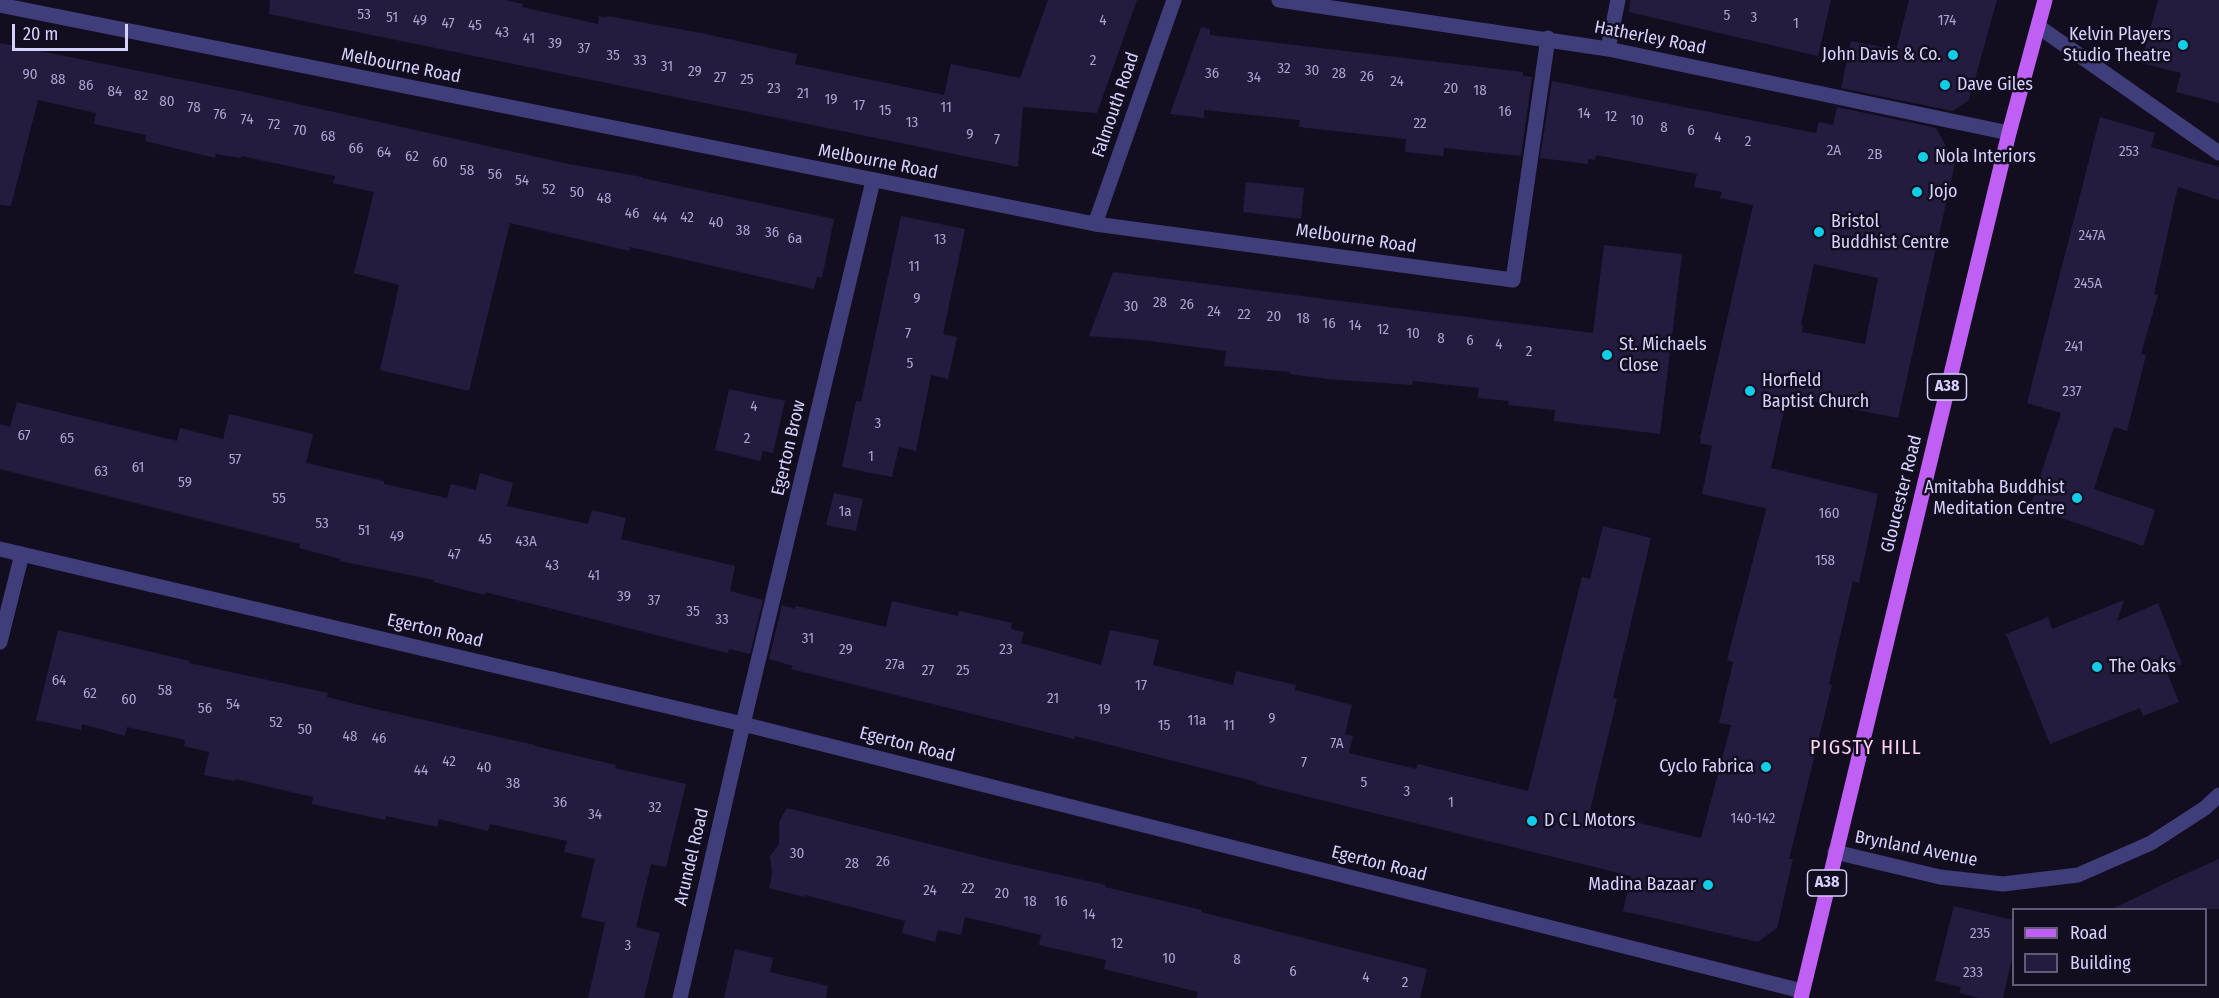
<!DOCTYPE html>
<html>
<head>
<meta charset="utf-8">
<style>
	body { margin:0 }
	#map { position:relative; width:2219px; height:998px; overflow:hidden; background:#120e1f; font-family:"Fira Sans Condensed",sans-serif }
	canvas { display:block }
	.legend { position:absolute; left:2012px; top:908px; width:195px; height:78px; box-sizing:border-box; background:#120e1f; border:2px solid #605c77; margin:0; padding:8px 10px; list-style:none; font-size:18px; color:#d6d0fc }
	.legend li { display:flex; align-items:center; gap:12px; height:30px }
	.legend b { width:30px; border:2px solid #605c77 }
	.scale { position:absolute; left:12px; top:24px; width:116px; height:27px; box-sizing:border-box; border:3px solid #d6d0fc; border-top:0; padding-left:8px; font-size:18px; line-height:21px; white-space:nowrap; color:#d6d0fc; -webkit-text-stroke:4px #120e1f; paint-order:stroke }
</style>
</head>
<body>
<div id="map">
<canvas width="2219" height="998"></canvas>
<ul class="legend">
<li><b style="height:8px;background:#bf5ff3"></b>Road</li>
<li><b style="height:16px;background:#241c3f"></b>Building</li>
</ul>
<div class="scale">20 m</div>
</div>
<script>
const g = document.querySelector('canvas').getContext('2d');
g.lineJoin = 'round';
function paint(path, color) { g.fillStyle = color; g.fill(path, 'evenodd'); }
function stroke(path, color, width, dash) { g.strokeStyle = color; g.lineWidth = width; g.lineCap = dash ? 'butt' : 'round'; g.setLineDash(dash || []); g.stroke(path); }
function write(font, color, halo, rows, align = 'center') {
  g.font = font + ' "Fira Sans Condensed",sans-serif'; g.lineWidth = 5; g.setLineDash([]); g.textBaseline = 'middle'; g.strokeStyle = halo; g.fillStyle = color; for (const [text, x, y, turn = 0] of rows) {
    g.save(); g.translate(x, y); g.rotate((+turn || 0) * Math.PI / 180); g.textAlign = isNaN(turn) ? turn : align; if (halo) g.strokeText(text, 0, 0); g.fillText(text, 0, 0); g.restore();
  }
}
paint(new Path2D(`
	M270,0H505L523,4L522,7L598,24L599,16L606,18L607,16L701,33L797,54L795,64L944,95L951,64L1020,78L1048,0H1137L1097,113L1023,107L1018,167L269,14Z
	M1630,0H1831L1818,56L1629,12Z
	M1909,0H1997L1969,100L1953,111L1841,88L1851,41L1896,50Z
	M2158,0H2219V103L2176,92L2181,73L2141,63Z
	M1201,27L1210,29V35L1523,72V76L1532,77L1521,156L1444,148L1443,156L1405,152L1406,139L1299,127L1300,120L1204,110V118L1170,114Z
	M0,43L239,91L569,164L642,177V178L834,219L822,278L817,277L814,289L630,247L629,251L510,223L469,391L380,370L399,285L354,273L374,192L333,183L335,176L241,156V158L216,154L215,158L145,141L146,135L94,124L96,113L38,100L11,206L0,205Z
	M1552,81L1816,133L1819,122L1833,125L1837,107L1936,128L1955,163L1898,418L1787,396L1771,468L1878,494L1859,583L1853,581L1829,684L1832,685L1789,859H1793L1777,928L1758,942L1623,911L1631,876L1256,784L1257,782L1075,736L1074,739L791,669L793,666L769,659L782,605L795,609L796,606L886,627L892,601L958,616L959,611L1012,623L1011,629L1024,632L1021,643L1101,665L1110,630L1159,640L1153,665L1233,685L1236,671L1296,685L1295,690L1352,705L1345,734L1353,736L1349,753L1416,769L1418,764L1528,791L1582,577L1590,579L1603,526L1651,538L1613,698L1617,699L1590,811L1701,838L1731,725L1719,723L1733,662L1727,660L1766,510L1765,508L1702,494L1712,446L1700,443L1701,439L1700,438L1753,205L1720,198L1722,192L1694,187L1697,174L1596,155L1595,160L1588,159V164L1540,158ZM1814,264L1878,278L1865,344L1802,332L1803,325H1801Z
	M2100,117L2155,133L2151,147L2219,167V200L2178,187L2154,294L2158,295L2141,354L2146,355L2127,431L2114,427L2094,489L2155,510L2143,546L2030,507L2061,413L2027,403Z
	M1246,182L1304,188L1301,219L1243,212Z
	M901,216L965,229L943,334L957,337L948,379L931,375L916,451L899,447L892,477L842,467L856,401L861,402Z
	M1604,245L1682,254L1660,434L1554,421L1555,410L1508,405L1509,401L1478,398L1479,388L1413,381L1412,385L1328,379L1290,374V372L1224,366L1226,351L1142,340L1089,336L1113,272L1593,333Z
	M729,389L785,401L773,453L763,451L760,461L715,450Z
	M17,402L177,441L180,428L223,439L229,414L313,434L306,463L384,481V484L447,498L451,484L476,490L480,473L513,483L507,506L588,524L592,510L626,518L621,539L735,566L730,591L763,600L750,654L729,649L728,653L485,592V595L434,582V580L340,561L341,559L299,548L300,544L0,469V424L10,427Z
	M834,493L863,499L856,531L826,525Z
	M2124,600L2117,621L2158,603L2182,664L2166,670L2179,702L2143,716L2140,708L2050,744L2006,634L2048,617L2052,629Z
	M58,630L190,661L189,663L328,693L327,697L371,708L535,745V746L616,765L615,768L686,784L666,867L651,864L636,927L660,933L644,998H588L605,923L581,917L595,859L564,852L567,841L490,824L488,831L439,819L437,827L386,816L385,820L312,804L313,797L235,779L234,781L204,775L209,752L184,746L185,740L127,727L125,736L82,724L81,730L36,720Z
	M787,808L993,860L1106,885L1105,887L1202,910L1201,912L1427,969L1420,998H1196L1198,992L1104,969L1106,960L1039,945L1041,935L965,917L961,935L938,930L935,942L902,933L905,921L805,895L804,897L769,888L772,874L770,856L779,844V822Z
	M2219,859V909H2112L2181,876Z
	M1954,906L2013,920V954L2003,998H1980L1959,993L1961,987L1935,981Z
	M735,949L773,958L770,972L828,986L826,998H724Z`), '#241c3f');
stroke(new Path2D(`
	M1279,0L1608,49L2009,133
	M0,5L1095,224L1513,280L1548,38
	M2039,27L2219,153
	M1608,49L1618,0
	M1095,224L1174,0
	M0,549L743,724L1802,991
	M0,642L22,554
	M1835,852L1940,877L2003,884L2078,875L2151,843L2205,808L2219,795
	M680,998L743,724L873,181`), '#403d7b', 15);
stroke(new Path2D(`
	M1801,998L2009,133L2045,0`), '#bf5ff3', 15);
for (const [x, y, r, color] of [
	[2183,45,6,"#11cde7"],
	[1953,55,6,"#11cde7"],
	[1945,85,6,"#11cde7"],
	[1923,157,6,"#11cde7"],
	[1917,192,6,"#11cde7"],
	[1819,232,6,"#11cde7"],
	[1607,355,6,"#11cde7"],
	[1750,391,6,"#11cde7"],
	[2077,498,6,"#11cde7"],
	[2097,667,6,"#11cde7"],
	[1766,767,6,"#11cde7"],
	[1532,821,6,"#11cde7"],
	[1708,885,6,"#11cde7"]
]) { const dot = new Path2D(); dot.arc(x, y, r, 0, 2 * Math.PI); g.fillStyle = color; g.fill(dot); stroke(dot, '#120e1f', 2); }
write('15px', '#aaa3cd', null, [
	["53",364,15],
	["5",1727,16],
	["51",392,18],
	["3",1754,18],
	["49",420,21],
	["4",1103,21],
	["174",1947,21],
	["47",448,24],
	["1",1796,24],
	["45",475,26],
	["43",502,33],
	["41",529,39],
	["39",555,44],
	["37",584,49],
	["35",613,56],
	["33",640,61],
	["2",1093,61],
	["31",667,67],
	["32",1284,69],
	["30",1312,71],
	["29",695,72],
	["36",1212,74],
	["28",1339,74],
	["90",30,75],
	["26",1367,77],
	["27",720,78],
	["34",1254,78],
	["88",58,80],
	["25",747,80],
	["24",1397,82],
	["86",86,86],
	["23",774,89],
	["20",1451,89],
	["18",1480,91],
	["84",115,92],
	["21",803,94],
	["82",141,96],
	["19",831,100],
	["80",167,102],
	["17",859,106],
	["78",194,108],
	["11",946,108],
	["15",885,111],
	["16",1505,112],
	["14",1584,114],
	["76",220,115],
	["12",1611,117],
	["74",247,120],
	["10",1637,121],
	["13",912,123],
	["22",1420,124],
	["72",274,125],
	["8",1664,128],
	["70",300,131],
	["6",1691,131],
	["9",970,135],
	["68",328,137],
	["4",1718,138],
	["7",997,140],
	["2",1748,142],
	["66",356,149],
	["2A",1834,151],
	["253",2129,152],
	["64",384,153],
	["2B",1875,155],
	["62",412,157],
	["60",440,163],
	["58",467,171],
	["56",495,175],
	["54",522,181],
	["52",549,190],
	["50",577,193],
	["48",604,199],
	["46",632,214],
	["44",660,218],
	["42",687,218],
	["40",716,223],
	["38",743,231],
	["36",772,233],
	["247A",2092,236],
	["6a",795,239],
	["13",940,240],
	["11",914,267],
	["245A",2088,284],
	["9",917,299],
	["28",1160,303],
	["26",1187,305],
	["30",1131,307],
	["24",1214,312],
	["22",1244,315],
	["20",1274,317],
	["18",1303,319],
	["16",1329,324],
	["14",1355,326],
	["12",1383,330],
	["7",908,334],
	["10",1413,334],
	["8",1441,339],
	["6",1470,341],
	["4",1499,345],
	["241",2074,347],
	["2",1529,352],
	["5",910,364],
	["237",2072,392],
	["4",754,407],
	["3",878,424],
	["67",24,436],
	["65",67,439],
	["2",747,439],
	["1",871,457],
	["57",235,460],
	["61",138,468],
	["63",101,472],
	["59",185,483],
	["55",279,499],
	["1a",845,512],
	["160",1829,514],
	["53",322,524],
	["51",364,531],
	["49",397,537],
	["45",485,540],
	["43A",526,542],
	["47",454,555],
	["158",1825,561],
	["43",552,566],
	["41",594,576],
	["39",624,597],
	["37",654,601],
	["35",693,612],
	["33",722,620],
	["31",808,639],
	["29",846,650],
	["23",1006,650],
	["27a",895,665],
	["27",928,671],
	["25",963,671],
	["64",59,681],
	["17",1141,686],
	["58",165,691],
	["62",90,694],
	["21",1053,699],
	["60",129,700],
	["54",233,705],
	["56",205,709],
	["19",1104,710],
	["9",1272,719],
	["11a",1197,721],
	["52",276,723],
	["15",1164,726],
	["11",1229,726],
	["50",305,730],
	["48",350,737],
	["46",379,739],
	["7A",1337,744],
	["42",449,762],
	["7",1304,763],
	["40",484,768],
	["44",421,771],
	["5",1364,783],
	["38",513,784],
	["3",1407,792],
	["36",560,803],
	["1",1451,803],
	["32",655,808],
	["34",595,815],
	["140-142",1753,819],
	["30",797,854],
	["26",883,862],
	["28",852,864],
	["22",968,889],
	["24",930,891],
	["20",1002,894],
	["18",1030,902],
	["16",1061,902],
	["14",1089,915],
	["235",1980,934],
	["12",1117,944],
	["3",628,946],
	["10",1169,959],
	["8",1237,960],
	["6",1293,972],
	["233",1973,973],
	["4",1366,978],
	["2",1405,983]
]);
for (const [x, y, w] of [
	[1947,387,39],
	[1827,883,39]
]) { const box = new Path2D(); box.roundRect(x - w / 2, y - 13, w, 26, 4.5); g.fillStyle = '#120e1f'; g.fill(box); stroke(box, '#d6d0fc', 1.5); }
write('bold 16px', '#d6d0fc', null, [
	["A38",1947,387],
	["A38",1827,883]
]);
write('18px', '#d6d0fc', '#120e1f', [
	["Kelvin Players",2171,35,"right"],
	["Studio Theatre",2171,56,"right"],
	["John Davis & Co.",1941,55,"right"],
	["Dave Giles",1957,85],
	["Nola Interiors",1935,157],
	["Jojo",1929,192],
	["Bristol",1831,222],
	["Buddhist Centre",1831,243],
	["St. Michaels",1619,345],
	["Close",1619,366],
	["Horfield",1762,381],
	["Baptist Church",1762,402],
	["Amitabha Buddhist",2065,488,"right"],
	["Meditation Centre",2065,509,"right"],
	["The Oaks",2109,667],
	["Cyclo Fabrica",1754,767,"right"],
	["D C L Motors",1544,821],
	["Madina Bazaar",1696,885,"right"]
], 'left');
write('18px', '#d6d0fc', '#120e1f', [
	["Hatherley Road",1650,38,11],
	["Melbourne Road",401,66,11],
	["Falmouth Road",1116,105,-71],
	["Melbourne Road",878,162,11],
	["Melbourne Road",1356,239,8],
	["Egerton Brow",789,448,-77],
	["Gloucester Road",1902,494,-76],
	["Egerton Road",435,631,13],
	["Egerton Road",907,745,14],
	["Brynland Avenue",1916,849,11],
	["Arundel Road",692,857,-77],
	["Egerton Road",1379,864,14]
]);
g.letterSpacing = '1.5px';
write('20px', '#fcd2ec', '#120e1f', [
	["PIGSTY HILL",1866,748]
]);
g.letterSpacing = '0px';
</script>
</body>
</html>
